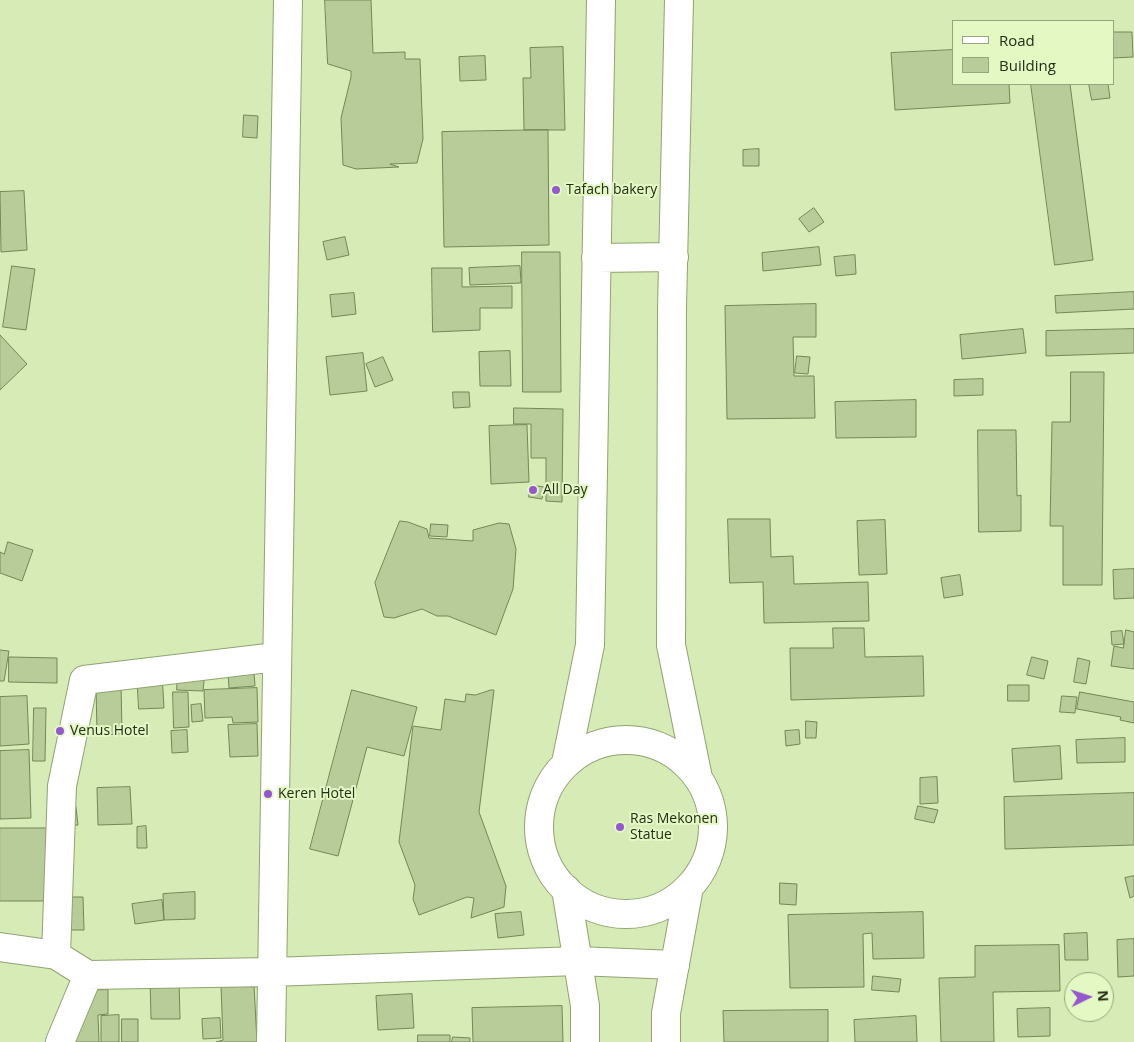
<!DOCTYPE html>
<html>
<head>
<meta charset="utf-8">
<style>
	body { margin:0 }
	#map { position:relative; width:1134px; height:1042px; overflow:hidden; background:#d6ebb6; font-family:"Open Sans",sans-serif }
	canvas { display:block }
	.legend { position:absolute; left:952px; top:20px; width:162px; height:65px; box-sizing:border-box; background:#e3f8c3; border:1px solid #97a67f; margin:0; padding:6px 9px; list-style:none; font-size:15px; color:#252c18 }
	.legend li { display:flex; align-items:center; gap:10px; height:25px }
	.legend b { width:25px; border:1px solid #97a67f }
	.north { position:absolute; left:1064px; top:972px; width:50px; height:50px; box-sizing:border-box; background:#e3f8c3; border:1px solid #97a67f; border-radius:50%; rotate:86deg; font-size:14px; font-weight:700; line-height:20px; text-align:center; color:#252c18 }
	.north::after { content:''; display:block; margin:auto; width:18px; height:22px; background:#9457ce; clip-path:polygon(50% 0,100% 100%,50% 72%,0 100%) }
</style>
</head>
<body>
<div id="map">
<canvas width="1134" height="1042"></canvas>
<ul class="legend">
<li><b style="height:6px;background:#fff"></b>Road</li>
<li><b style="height:14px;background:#b8cc99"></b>Building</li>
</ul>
<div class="north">N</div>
</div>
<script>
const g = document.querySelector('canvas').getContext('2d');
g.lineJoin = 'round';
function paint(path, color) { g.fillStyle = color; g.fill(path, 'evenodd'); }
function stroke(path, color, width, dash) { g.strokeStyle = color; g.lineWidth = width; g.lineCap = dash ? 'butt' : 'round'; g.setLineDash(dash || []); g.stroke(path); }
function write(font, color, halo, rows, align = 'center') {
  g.font = font + ' "Open Sans",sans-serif'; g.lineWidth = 4; g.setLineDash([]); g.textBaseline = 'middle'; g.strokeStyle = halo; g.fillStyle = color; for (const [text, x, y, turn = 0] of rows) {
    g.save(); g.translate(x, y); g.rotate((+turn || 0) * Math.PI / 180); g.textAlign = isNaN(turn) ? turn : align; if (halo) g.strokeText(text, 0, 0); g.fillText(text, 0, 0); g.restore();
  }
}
const building = new Path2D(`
	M325,0H371L373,53L405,52V59H420L423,139L417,163L390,164L399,167L356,169L343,165L341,118L351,77V71L328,64Z
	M1113,32H1132L1133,57L1113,58Z
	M563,47L565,130H524L523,78H531L530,48Z
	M953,50V84H1009L1010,103L895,110L891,53Z
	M485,56L486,80L460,81L459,57Z
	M1031,84H1070L1093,260L1055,265Z
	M1089,84H1108L1110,98L1092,100Z
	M244,115L258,116L257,138L243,137Z
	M548,130L549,245L444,247L442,132Z
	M759,149V166H743V150Z
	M24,191L27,250L1,252L0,192Z
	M814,208L824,222L809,232L799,219Z
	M345,237L349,255L327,260L323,242Z
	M819,247L821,265L763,271L762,253Z
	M522,252H560L561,392H523Z
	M855,255L856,274L836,276L834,257Z
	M12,266L35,269L26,330L3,327Z
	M520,266L521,283L470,285L469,268Z
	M432,268H462V287L512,286V308H480V330L433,332Z
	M1134,292V309L1056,313L1055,296Z
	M354,293L356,314L332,317L330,295Z
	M816,304V337H793L794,376H814L815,418L727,419L725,306Z
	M1023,329L1026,353L962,359L960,335Z
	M1134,329V353L1046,356V331Z
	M0,335L27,364L0,390Z
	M510,351L511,386H480L479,352Z
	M363,353L367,391L330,395L326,357Z
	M797,356L810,357L808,374L795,373Z
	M383,357L393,380L375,387L366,364Z
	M1071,372H1104L1102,585H1063V526H1050L1052,422H1070Z
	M983,379V395L954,396V380Z
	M453,392H469L470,407L454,408Z
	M916,400V437L836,438L835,402Z
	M514,408L563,409L562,502L546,501V458H531V424H514Z
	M527,425L529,482L491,484L489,426Z
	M978,430H1016L1017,496L1021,495V531L979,532Z
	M531,485L544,487L542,499L529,497Z
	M728,519H770L771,557L793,556L794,584L868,582L869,621L764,623L763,582L730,583Z
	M885,520L887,574L859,575L857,521Z
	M400,521L408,522L427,529L429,538L473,541V530L499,523L509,524L516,549L513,589L496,635L448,616H437L422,609L394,618L384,617L375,583Z
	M431,524L448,525L447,537L430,536Z
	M8,542L33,550L22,581L0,573V552L4,554Z
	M1134,569V598L1114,599L1113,570Z
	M960,575L963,595L944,598L941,578Z
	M833,628H864L865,657L923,656L924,696L791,700L790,648H833Z
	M1126,630L1134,632V669L1111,666L1114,646L1123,648Z
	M1122,631L1124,644L1112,645L1111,632Z
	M0,650L9,651L4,681H0Z
	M9,657L57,658V683L9,682Z
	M1032,657L1048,661L1044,679L1027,675Z
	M1078,658L1090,661L1086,684L1074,682Z
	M178,670L205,671L203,691L177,690Z
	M254,672L255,686L229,688L228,674Z
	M137,674H162L164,708L139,709Z
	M121,683L122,734L97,735L96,684Z
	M1008,685H1029V701H1008Z
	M257,688L258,722L233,723L232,717L205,718L204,690Z
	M352,690L417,707L404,756L367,747L338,856L310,849Z
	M491,690H494L479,812L506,886L504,907L471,918L474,898L467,897L419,915L413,899L415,885L399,842L413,726L441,730L445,699L465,702L466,694L475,695Z
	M173,692H188L189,727L174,728Z
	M1080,692L1134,702V723L1120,720L1121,717L1077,709Z
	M27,696L29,744L0,746V697Z
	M1062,696L1077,697L1075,713L1060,712Z
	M201,704L203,721L192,722L191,705Z
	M34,708H46L45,761H33Z
	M806,721L817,722L816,738H806Z
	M257,724L258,756L230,757L228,725Z
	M187,730L188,752L172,753L171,731Z
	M799,730L800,744L786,746L785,731Z
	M1125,738V762L1077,763L1076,740Z
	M1060,746L1062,779L1014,782L1012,749Z
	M29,750L31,818L0,819V751Z
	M937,777L938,803L920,804V778Z
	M130,787L132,824L98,825L97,788Z
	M1134,793V845L1005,849L1004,797Z
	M918,806L938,810L934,823L915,819Z
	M76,807L78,825L68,826L67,809Z
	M146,826L147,848H137V827Z
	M0,828H54V901H0Z
	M1134,876V896L1130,898L1125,878Z
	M780,883L797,884L796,905L780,904Z
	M195,892V919L164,920L163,894Z
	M68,897H83L84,930H69Z
	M162,900L164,920L135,924L132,904Z
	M521,912L524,935L498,938L495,914Z
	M923,912L924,958L873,959L872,933L863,934L864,987L790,988L788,915Z
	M1087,933L1088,960H1065L1064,934Z
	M1134,939V976L1118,977L1117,940Z
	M1059,945L1060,991L993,992L994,1042H941L939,978L975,977V946Z
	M873,976L901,979L899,992L872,990Z
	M179,977L180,1019H151L150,978Z
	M254,985L257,1042H216L223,1040L221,986Z
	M108,990V1014L98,1015L99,1042H74L73,991Z
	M412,994L414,1028L378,1030L376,996Z
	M562,1006L563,1042H473L472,1008Z
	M1050,1008V1036L1018,1037L1017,1009Z
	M828,1010V1042H724L723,1011Z
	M119,1015V1042H101V1016Z
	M916,1016L917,1042H855L854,1020Z
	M220,1018L221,1038L203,1039L202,1019Z
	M122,1019H138V1042H122Z
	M418,1035H450V1042H418Z
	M453,1037L470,1038V1042H452Z`);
paint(building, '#b8cc99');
stroke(building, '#748656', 1);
const minor = new Path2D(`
	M0,947L56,955L88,975L272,972L577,961L675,965
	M56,955L62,786L84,680L276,657
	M60,1042L88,975
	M271,1042L288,0`);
const major = new Path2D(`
	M679,0L672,308L671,645L698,778
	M596,258L674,257
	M539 827a87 87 0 1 1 174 0a87 87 0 1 1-174 0Z
	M566,763L590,645L601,0
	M566,889L585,1006V1042
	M666,1042V1013L689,887`);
stroke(minor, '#90a371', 30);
stroke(major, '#90a371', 30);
stroke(minor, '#fff', 28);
stroke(major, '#fff', 28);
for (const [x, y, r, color] of [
	[556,190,5,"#9457ce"],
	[533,490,5,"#9457ce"],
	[60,731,5,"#9457ce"],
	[268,794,5,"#9457ce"],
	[620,827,5,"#9457ce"]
]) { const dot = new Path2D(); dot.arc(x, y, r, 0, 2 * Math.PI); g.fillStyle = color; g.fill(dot); stroke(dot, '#e3f8c3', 2); }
write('14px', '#252c18', '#e3f8c3', [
	["Tafach bakery",566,190],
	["All Day",543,490],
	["Venus Hotel",70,731],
	["Keren Hotel",278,794],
	["Ras Mekonen",630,819],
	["Statue",630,835]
], 'left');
</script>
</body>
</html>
